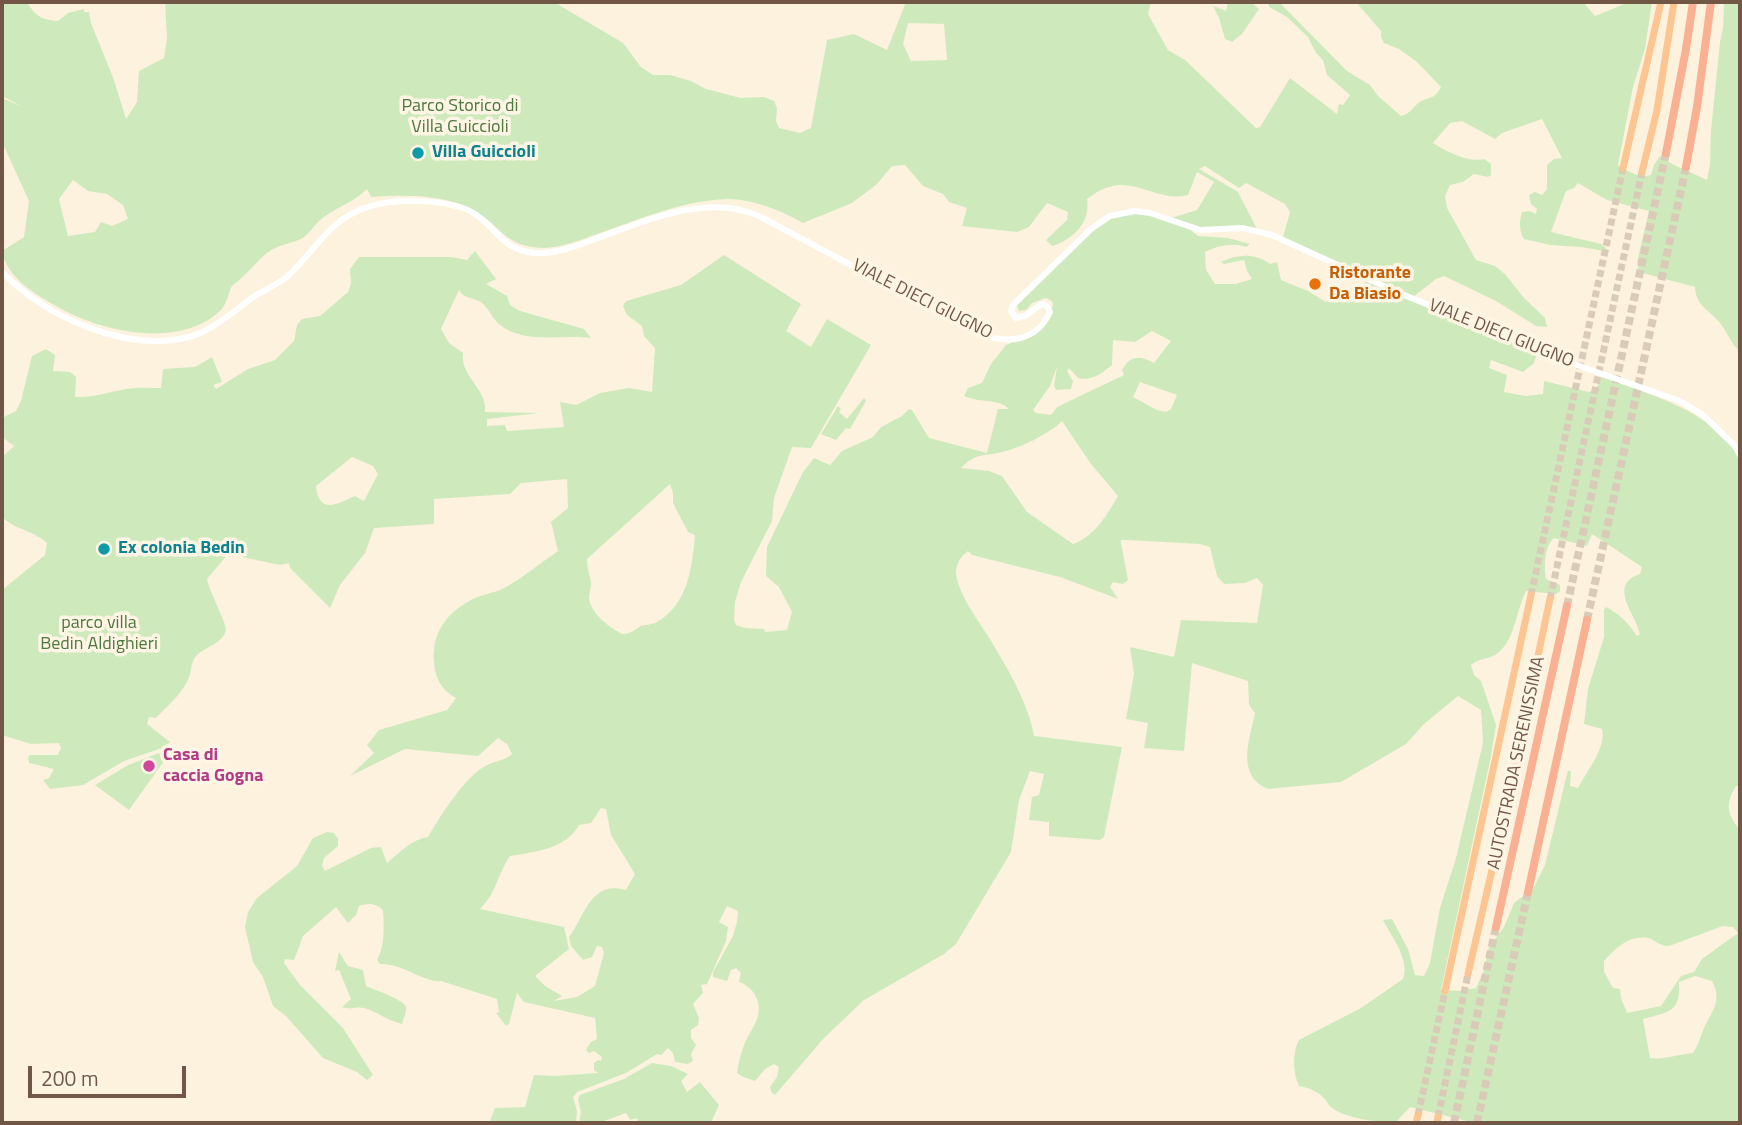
<!DOCTYPE html>
<html>
<head>
<meta charset="utf-8">
<style>
	body { margin:0 }
	#map { position:relative; width:1742px; height:1125px; overflow:hidden; background:#fdf2de; font-family:"Titillium Web",sans-serif }
	canvas { display:block }
	.frame { position:absolute; inset:0; border:4px solid #735746; pointer-events:none }
	.scale { position:absolute; left:28px; top:1066px; width:158px; height:32px; box-sizing:border-box; border:4px solid #735746; border-top:0; padding-left:9px; font-size:21px; line-height:24px; white-space:nowrap; color:#735746; -webkit-text-stroke:5px #fff5e5; paint-order:stroke }
</style>
</head>
<body>
<div id="map">
<canvas width="1742" height="1125"></canvas>
<div class="frame"></div>
<div class="scale">200 m</div>
</div>
<script>
const g = document.querySelector('canvas').getContext('2d');
g.lineJoin = 'round';
function paint(path, color) { g.fillStyle = color; g.fill(path, 'evenodd'); }
function stroke(path, color, width, dash) { g.strokeStyle = color; g.lineWidth = width; g.lineCap = dash ? 'butt' : 'round'; g.setLineDash(dash || []); g.stroke(path); }
function write(font, color, halo, rows, align = 'center') {
  g.font = font + ' "Titillium Web",sans-serif'; g.lineWidth = 7; g.setLineDash([]); g.textBaseline = 'middle'; g.strokeStyle = halo; g.fillStyle = color; for (const [text, x, y, turn = 0] of rows) {
    g.save(); g.translate(x, y); g.rotate((+turn || 0) * Math.PI / 180); g.textAlign = isNaN(turn) ? turn : align; if (halo) g.strokeText(text, 0, 0); g.fillText(text, 0, 0); g.restore();
  }
}
paint(new Path2D(`
	M2,2H27C35,16 42,20 58,21L68,13L84,9V12H89L91,23L114,80L126,119L137,102L139,71L164,58L167,39L165,2H371L384,4L386,2H554L623,43L641,67L653,75H670L691,81L706,89L741,98L764,97L774,101L777,108L776,121L779,128L800,133L811,128L827,40L854,34L887,50L906,2H1151L1148,14L1168,50L1185,60L1256,128L1260,127L1290,78L1337,114L1339,104L1343,105L1350,95L1327,75L1323,60L1316,53L1308,37L1287,17L1269,7L1268,2H1279L1347,71L1370,85L1378,96L1401,116C1411,114 1413,106 1421,101C1430,97 1436,98 1441,87L1417,62L1399,49L1384,43L1381,37V31L1356,2H1583L1595,16L1627,3L1652,2L1645,49L1633,87L1618,165C1628,171 1639,179 1651,175L1654,165L1660,156L1672,164L1707,180L1710,164L1711,130L1720,42L1723,28L1724,2H1740V351C1730,343 1728,333 1720,323C1709,309 1696,307 1695,287L1639,272L1637,262L1649,211L1607,200L1578,183L1574,188L1566,191L1551,232L1601,244L1610,252L1581,247L1550,245L1524,239C1519,231 1519,222 1522,212L1530,211L1536,214L1537,209L1531,204L1529,195L1535,192L1542,195L1547,189V165L1554,159L1562,158L1542,119L1502,133L1495,139L1462,121L1450,123L1433,143C1448,152 1468,163 1484,159L1491,164V175L1488,177L1474,174L1463,182L1450,185L1445,196L1447,208L1476,260L1495,266L1505,274L1524,298L1545,318L1547,327L1536,326L1496,301L1444,276L1436,279L1409,300L1538,350L1534,363L1523,372L1491,360L1489,368L1507,375L1504,392L1526,396L1543,394L1544,381L1589,392L1596,389L1602,377C1651,395 1712,410 1740,459V787L1736,786C1725,804 1727,814 1740,830V1123H1475L1410,1107L1395,1123C1380,1123 1343,1118 1331,1107C1328,1105 1327,1101 1324,1098C1317,1091 1309,1088 1299,1086C1293,1074 1292,1052 1299,1040L1361,1008L1403,979C1410,960 1392,937 1383,920L1392,919L1408,949L1415,975L1424,976L1430,963L1440,908L1456,858L1483,743L1481,710L1458,696L1424,724L1406,744L1341,782L1268,789C1235,775 1250,738 1255,713L1249,705L1248,681L1192,663L1184,751L1144,748L1148,723L1126,719L1134,674L1130,647L1174,657L1181,620L1257,623L1263,585L1257,578L1245,583L1224,584L1217,576L1210,547L1200,544L1128,540H1121V543L1128,580L1123,584L1113,582L1110,587L1118,599L1060,577L972,555L968,551C961,557 956,563 956,573C958,597 986,630 997,651C1012,676 1029,707 1034,736L1122,747L1104,837L1100,840L1049,836V822L1029,820L1032,797L1039,795L1044,774L1030,771L1019,800L1011,852L956,944L944,954L864,1000L824,1038L775,1095L772,1093L770,1087L777,1077L779,1067L774,1064L765,1069L755,1081L743,1077L737,1073C738,1063 741,1054 744,1045C747,1036 754,1028 757,1019C763,1003 754,987 739,982L741,973L736,968L731,970L727,981L713,977V972L733,936L737,922L738,911L727,906L719,922L728,927L726,941L707,984L701,985L703,993L693,1004L699,1018L698,1025L691,1030V1038L696,1045L691,1054L693,1061L688,1064L675,1062L673,1053L668,1048L661,1055L657,1054L626,1073L577,1092L573,1097L577,1111L576,1123H489L495,1108L525,1107L534,1075L555,1076L598,1073L594,1070V1063L598,1060L601,1061L602,1057L594,1051L589,1053L586,1050L591,1042L597,1039L595,1018L524,1002L517,993L509,1024L506,1026L496,1013L499,1012L497,999L441,981C425,983 402,963 380,964L377,960C385,946 384,926 383,910C375,903 369,903 359,906L356,915L348,923L336,907L303,936L294,960L285,959L284,963L300,985L343,1028L373,1075L367,1080L357,1072L323,1058L286,1016L273,1006L263,977L253,962L245,927L248,912L257,898L297,866L313,838L327,832L334,833L338,839V846L324,858L322,866L325,871L371,848L381,847L387,863C399,853 412,839 428,837C441,815 465,776 487,765C497,760 504,761 512,754L507,744L498,738L478,756L405,749L350,776L374,753L367,745L379,730L447,710L456,698C442,691 435,678 434,663C431,633 447,612 473,599C483,594 495,593 504,588C523,578 540,563 558,551L551,522L568,508L567,479L521,483L510,494L434,499V524L374,528L365,553L340,585L330,608L290,568L289,563L280,565L228,554L207,579C209,591 227,624 226,630C223,643 206,647 197,655C190,662 192,672 188,680C180,696 167,706 156,718L149,717L147,724L170,742L162,748L124,761L83,785L50,789L43,780L49,778L54,769L29,763L28,758L30,755H58L61,748L59,743L31,744L2,735V590L45,555L47,543C33,530 15,530 2,517V457L14,446L2,437V418L16,411L21,401L32,356L46,349L55,355L53,371L70,372L76,377L75,397C95,398 107,392 126,389C138,387 150,388 161,388L163,369L195,367L212,357L222,382L213,385L216,389L248,369L275,360L294,341L297,325L302,319L320,316L348,292L351,284L350,269L359,257H451L467,260L475,251L496,279L486,284L507,296L510,305L520,311L584,329L591,338C561,334 524,345 499,324C492,319 489,308 482,303C473,297 464,299 459,290L441,329L449,343L463,353C460,377 488,389 485,412L539,413L487,419V426L505,425L507,431L564,427L560,402L576,405L600,393L629,388L652,392L655,348L644,336L642,326L627,315L623,306L626,301L681,285L724,255L801,304L786,331L811,347L827,319L871,345L811,448L792,447L774,498L772,521L741,582L735,602L734,620L736,625L745,628L764,629L765,632L787,630L792,612L779,587L766,576L767,547L803,472L814,458L830,465L842,451L873,437L881,427L902,416L909,409L912,410L929,438L987,453L998,409H1009C998,398 978,403 964,396L968,388L982,383L991,364L1006,345L1021,339L1047,319L1053,305L1052,301L1046,298L1032,303L1026,310L1019,311L1017,306L1020,299L1091,229L1110,216L1135,211L1185,226L1198,236L1228,238L1250,244L1246,247C1234,242 1216,246 1205,252L1206,270L1215,284H1236L1252,279L1247,271L1244,260L1224,264L1221,262C1238,254 1255,253 1270,264L1277,262L1281,280L1308,291L1326,302L1331,294L1363,285L1369,277L1283,237L1290,212L1285,204L1246,183L1239,188L1205,166L1199,169L1238,192L1257,229H1208L1171,218L1197,210L1214,182L1197,172L1188,195C1160,203 1133,176 1106,188C1099,190 1093,195 1087,199C1091,222 1073,240 1052,246L1046,240L1067,220L1068,212L1047,203L1029,227L1017,232L962,226L967,208L949,202L943,194L923,186L905,165L892,166L876,185L852,203L803,223C782,211 753,199 728,199C683,200 641,219 600,233C582,239 562,248 543,248C501,246 502,224 471,209C441,194 404,195 371,197L367,189C354,202 339,206 324,217C315,223 310,234 301,239C289,244 277,245 267,253C257,261 250,271 240,279C239,281 233,285 232,286C227,295 228,302 221,310C180,350 100,332 56,306C35,294 6,277 2,251L24,237L29,201L2,142V98L23,107L2,96ZM908,23L944,24L947,60L911,61L903,44ZM73,180L88,191L107,194L123,205L128,219L112,226L101,222L95,232L68,236L59,199ZM1152,331L1171,341L1154,363C1140,355 1130,355 1122,370L1124,375L1057,407L1051,415L1036,413L1033,410L1050,386L1057,367L1054,386L1056,390L1071,389L1073,381L1067,371L1069,368L1078,378C1092,381 1101,374 1112,365L1113,340L1135,342ZM1140,382L1177,395L1171,409L1166,412L1157,410L1133,397ZM1062,421L1091,464L1118,496C1107,515 1094,537 1073,544L1027,512L1002,476L989,471L961,468C977,452 982,457 1002,452C1018,449 1051,433 1062,421ZM352,457L373,466L378,474L364,501L355,496C337,504 319,515 316,486ZM670,484L673,493V503L688,532L695,535C692,568 688,604 657,622C652,625 646,624 641,626C634,630 631,634 622,634C609,627 591,614 589,598C589,592 592,587 591,581C589,573 587,568 587,559ZM1592,534L1642,567L1640,574C1607,585 1636,614 1640,634L1637,636C1629,624 1619,613 1606,607L1604,610V637L1588,689L1584,724L1602,729C1607,747 1586,772 1578,788L1570,786L1571,772L1568,770L1545,865L1533,889L1514,903L1504,927L1489,947L1483,973L1476,988L1460,991L1441,990L1491,756L1496,725L1481,681L1474,675L1471,665C1479,658 1486,660 1495,655C1515,643 1516,610 1526,591L1556,594L1560,591V585L1546,579C1544,567 1544,547 1554,538L1587,546ZM601,808L606,809L611,835L635,874L626,890C591,880 586,914 569,937L571,946L583,960L592,957L597,946L602,947L604,953L595,986L577,997L554,1001L562,996L545,986L535,976L569,949L564,927L480,909C497,892 497,875 510,856C535,852 566,849 579,825L591,823ZM1723,926L1733,927L1738,933L1702,959L1694,972L1681,976L1661,1006L1627,1013L1621,998L1620,989L1613,988L1604,972V961C1616,948 1629,935 1648,938C1656,940 1660,947 1669,946ZM1695,976L1712,981C1721,999 1715,1007 1707,1022C1701,1032 1700,1043 1693,1053C1679,1054 1664,1060 1650,1058L1643,1019C1669,1012 1681,1012 1679,982Z
	M1228,2H1251L1259,9L1242,34L1232,42L1225,39L1219,18L1213,6L1226,11Z
	M864,398L866,401L850,429L846,428L836,440L821,434L838,406L841,409L839,412L847,419Z
	M159,753L164,761L129,810L95,785L128,765Z
	M339,952L348,966L363,970L366,986C374,990 404,999 406,1007C407,1012 403,1019 402,1024C388,1021 378,1012 364,1008C356,1006 350,1010 342,1007L351,999L339,970L335,971Z
	M652,1063L671,1066L688,1074L681,1081L687,1092L700,1082L719,1105L711,1123H638L637,1118L630,1120L626,1113L599,1123H579L581,1112L578,1099L580,1095L624,1079Z`), '#ceeabd');
stroke(new Path2D(`
	M1531,595L1623,168
	M1550,599L1642,172
	M1418,1115L1445,991
	M1438,1117L1468,974`), '#dacbb8', 7, [7, 3.5]);
stroke(new Path2D(`
	M1567,606L1666,153
	M1587,620L1686,167
	M1454,1123L1496,927
	M1477,1123L1528,892`), '#dacbb8', 8, [8, 4]);
stroke(new Path2D(`
	M2,272C46,317 126,353 189,337C213,331 236,309 256,295C267,289 278,284 288,276C316,250 330,217 371,206C397,198 452,199 475,214C499,230 502,250 535,253C555,254 574,247 592,240C644,222 705,192 759,216L980,334C1008,344 1036,342 1050,312L1047,306L1042,304L1025,316L1016,318L1011,311L1013,305L1091,229L1110,216L1135,211L1150,213L1200,230L1242,228L1255,231L1272,235L1399,293L1585,368L1680,401L1703,415L1735,446L1740,455`), '#fff', 6);
stroke(new Path2D(`
	M1623,168L1661,2
	M1642,172L1657,110L1674,2
	M1468,974L1501,831L1550,599
	M1445,991L1531,595
	M1416,1123L1418,1115
	M1437,1123L1438,1117`), '#fcc592', 7);
stroke(new Path2D(`
	M1666,153L1686,49L1693,2
	M1686,167L1697,107L1711,2
	M1528,892L1587,620
	M1496,927L1567,606`), '#fab092', 8);
for (const [x, y, r, color] of [
	[418,153,7,"#0f9aa8"],
	[1315,284,7,"#e8710a"],
	[104,549,7,"#0f9aa8"],
	[149,766,7,"#d1479c"]
]) { const dot = new Path2D(); dot.arc(x, y, r, 0, 2 * Math.PI); g.fillStyle = color; g.fill(dot); stroke(dot, '#fff5e5', 2.5); }
write('18px', '#4d793e', '#fff5e5', [
	["Parco Storico di",460,107],
	["Villa Guiccioli",460,128],
	["parco villa",99,624],
	["Bedin Aldighieri",99,645]
]);
write('bold 18px', '#0d838f', '#fff5e5', [
	["Villa Guiccioli",432,153],
	["Ex colonia Bedin",118,549]
], 'left');
write('bold 18px', '#c56008', '#fff5e5', [
	["Ristorante",1329,274],
	["Da Biasio",1329,295]
], 'left');
write('18px', '#735746', '#fff5e5', [
	["VIALE DIECI GIUGNO",922,300,27],
	["VIALE DIECI GIUGNO",1501,334,22],
	["AUTOSTRADA SERENISSIMA",1517,763,-78]
]);
write('bold 18px', '#b23c85', '#fff5e5', [
	["Casa di",163,756],
	["caccia Gogna",163,777]
], 'left');
</script>
</body>
</html>
